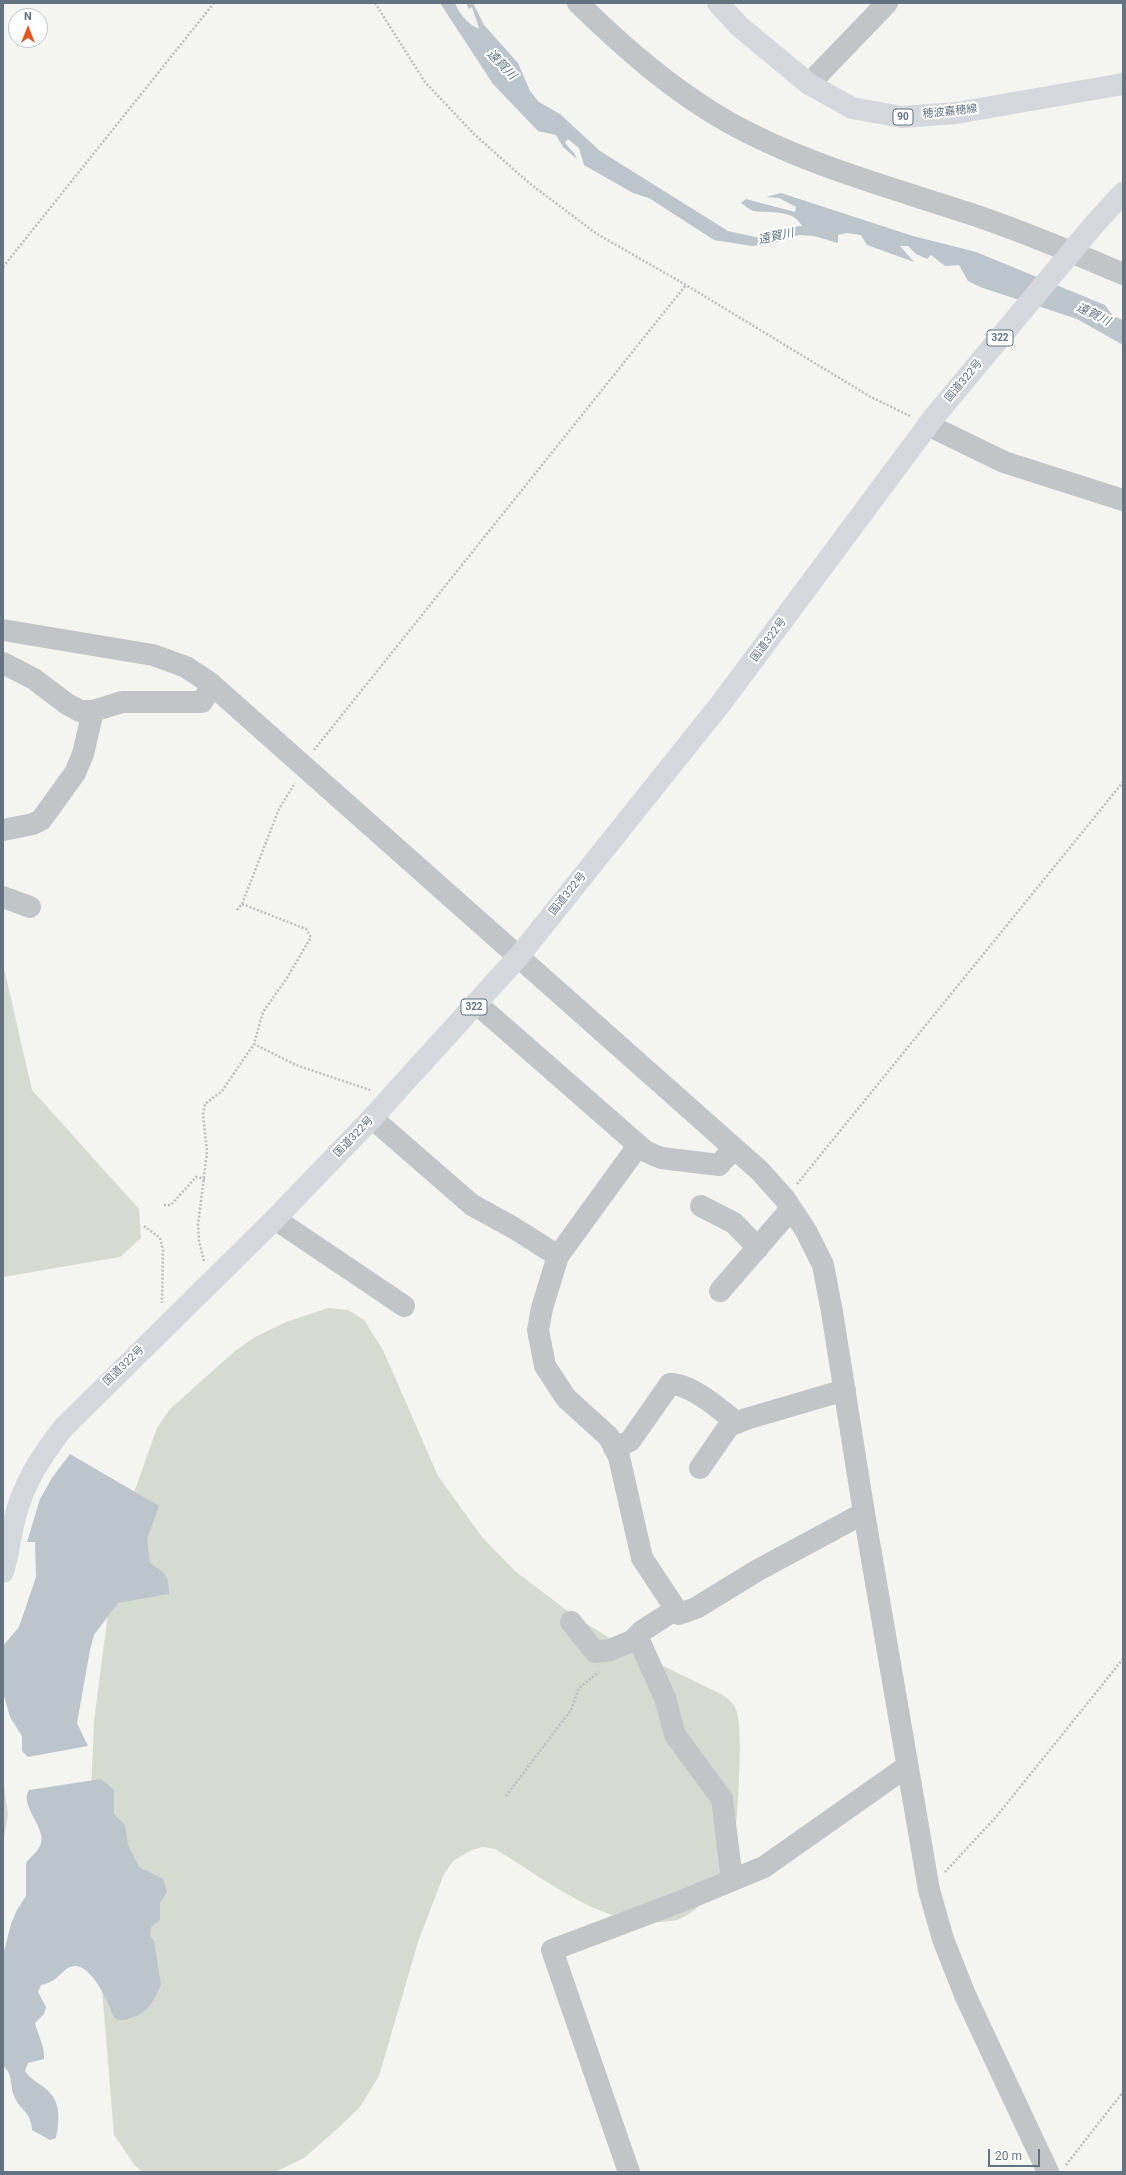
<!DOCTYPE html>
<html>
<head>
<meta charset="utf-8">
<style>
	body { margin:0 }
	#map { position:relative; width:1126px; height:2175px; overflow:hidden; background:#f4f5f0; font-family:Roboto,sans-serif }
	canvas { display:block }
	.frame { position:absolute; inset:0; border:4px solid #637382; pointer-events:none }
	.north { position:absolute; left:8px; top:8px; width:40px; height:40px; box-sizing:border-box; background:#fff; border:1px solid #c1c7cd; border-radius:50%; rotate:0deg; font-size:11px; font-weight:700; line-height:16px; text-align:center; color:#637382 }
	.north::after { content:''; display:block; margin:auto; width:14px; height:18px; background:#e5551f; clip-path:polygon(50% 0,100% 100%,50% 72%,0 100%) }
	.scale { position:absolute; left:988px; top:2149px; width:52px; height:18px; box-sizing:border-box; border:2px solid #637382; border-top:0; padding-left:5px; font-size:12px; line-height:14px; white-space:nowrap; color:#637382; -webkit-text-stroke:3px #fff; paint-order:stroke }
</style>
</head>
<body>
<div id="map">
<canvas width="1126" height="2175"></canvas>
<div class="frame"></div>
<div class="north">N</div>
<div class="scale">20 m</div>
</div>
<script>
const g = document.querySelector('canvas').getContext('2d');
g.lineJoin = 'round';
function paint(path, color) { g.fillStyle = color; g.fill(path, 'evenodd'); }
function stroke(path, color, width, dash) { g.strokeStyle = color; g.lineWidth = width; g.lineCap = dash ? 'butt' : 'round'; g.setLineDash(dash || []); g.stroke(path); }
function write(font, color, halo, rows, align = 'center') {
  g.font = font + ' Roboto,"Noto Sans JP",sans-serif'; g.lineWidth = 4; g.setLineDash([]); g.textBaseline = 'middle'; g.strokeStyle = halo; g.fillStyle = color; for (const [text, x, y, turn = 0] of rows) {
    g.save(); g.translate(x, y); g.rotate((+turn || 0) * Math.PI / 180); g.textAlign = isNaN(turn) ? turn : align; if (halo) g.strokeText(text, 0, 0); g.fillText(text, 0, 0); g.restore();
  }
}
paint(new Path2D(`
	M3,964L32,1090L139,1209L141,1238L120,1257L3,1277Z
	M328,1308L348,1310L364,1320L383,1350L438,1476L482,1537L515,1571L574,1616L626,1648L723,1695C726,1698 731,1701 734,1705C742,1718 740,1761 739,1777C738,1801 737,1826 732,1849C726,1876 706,1906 682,1918C676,1921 665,1922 658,1922C600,1925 544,1878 495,1849L483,1847L472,1850L453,1861L444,1874L418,1942L379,2076L360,2107L336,2130L304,2158L275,2172H143L135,2166L114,2135L94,1891L90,1815L94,1721L109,1606L131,1501L157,1428L170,1409L235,1351L255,1337L286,1322Z
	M3,1779L8,1814L3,1844Z`), '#d5dbd1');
paint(new Path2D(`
	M440,3H455C458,11 469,27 479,28L472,7L469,9L466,3H473L484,25L518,63L530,91L539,102L560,114L600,151L728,231L760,238L790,227L802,226C792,208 771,214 754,211C749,210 745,205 741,203L746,199L795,212L796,207L779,198L766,197L781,193L913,236L976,252L1105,305L1113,316L1123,320V345L1077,319L980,287L968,281L959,265L945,266L931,255L927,259L916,254L908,246H900L914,262L867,245L861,235L847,233L838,235V243L814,236L799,235L772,244L752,246L714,240L649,198L633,193L584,165L579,148L568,139L565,143L574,153L577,159L563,147L556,135L538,131L493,84Z
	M70,1454L159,1506L147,1539L150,1563C165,1573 169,1575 169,1594L118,1603L94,1635L90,1650L77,1723L88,1746L28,1757L22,1751V1736L10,1717L3,1692V1646L19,1627L36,1577L35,1542H27L40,1499L52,1478Z
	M101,1779L114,1790V1814L125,1825L128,1845L139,1867L163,1879L167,1892L160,1903V1920L151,1927L150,1936L154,1941L161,1985C152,2003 150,2011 131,2018C111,2025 114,2014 107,2001C101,1989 89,1966 75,1966C65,1966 60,1977 52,1981C49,1983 44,1984 41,1985L38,1992L46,2007L44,2014L35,2023C38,2036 45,2046 44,2059L28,2063L25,2071C31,2080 38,2082 46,2089C62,2102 59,2121 56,2138L50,2140L32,2130C31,2112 22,2112 15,2098C9,2086 14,2075 3,2066V1955L11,1924L17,1910L26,1896V1863C30,1857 40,1850 41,1843C46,1828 19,1805 29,1790Z`), '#bbc5cb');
stroke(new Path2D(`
	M375,3L425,82L474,134L529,183L597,234L686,285L869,396L910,416
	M3,267L214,3
	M314,750L686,285
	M242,904L306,929L311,937L287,978L263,1012L254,1044L296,1065L370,1090
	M237,910L242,904L279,809L295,783
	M797,1184L1123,782
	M164,1205H171L196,1177L205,1179
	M144,1226L160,1238L163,1250L162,1303
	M204,1261L199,1241L198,1225L207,1152L203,1114L205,1104L222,1091L254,1044
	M506,1796L571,1710L579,1688L599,1672
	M945,1872L996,1817L1123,1659
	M1066,2165L1123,2092`), '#bbbdbf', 2.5, [2, 2]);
stroke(new Path2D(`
	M578,3C624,48 672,90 728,122C803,164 886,186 968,213C1020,230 1072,252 1123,274
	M809,84L887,3
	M928,425L1004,462L1123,500
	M3,630L153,655L186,667L210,683L734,1148L760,1171L785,1199L806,1231L823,1265L832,1312L864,1513L929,1890L943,1939L965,1995L1048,2172
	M3,663L34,679L67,704L80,711H93L122,702H202L212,685
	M3,830L33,824L41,820L75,773L83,754L93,711
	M3,897L30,907
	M477,1004L645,1151L661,1158L719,1165L734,1148
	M372,1118L472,1205L514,1228L558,1256L542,1308L538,1330L545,1366L566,1398L609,1437L619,1457L642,1558L679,1614L696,1608L758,1570L864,1513
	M701,1206L734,1223L758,1248
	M275,1219L404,1306
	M558,1256L638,1146
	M720,1291L791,1209
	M614,1448L630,1441L670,1384C690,1383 721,1410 737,1423
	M700,1468L729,1426L746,1419L845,1390
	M571,1622L595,1652L610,1650L632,1641L642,1631L676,1609
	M637,1636L665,1698L675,1735L722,1799L732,1880
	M629,2172L552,1950L682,1901L764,1867L906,1767`), '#c1c5c8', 22);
stroke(new Path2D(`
	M718,3L739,26L809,84L852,108L902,117L956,113L1123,84`), '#d4d8dc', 22);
stroke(new Path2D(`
	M3,1572C8,1556 10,1538 14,1521C23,1484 41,1456 64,1427L275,1219L372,1118L519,956L722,702L934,417L1092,227L1123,193`), '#d4d8dc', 22);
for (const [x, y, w] of [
	[903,117,20],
	[1000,338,26],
	[474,1007,26]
]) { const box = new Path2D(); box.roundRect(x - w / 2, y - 8, w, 16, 3); g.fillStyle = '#fff'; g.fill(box); stroke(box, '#637382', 1); }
write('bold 10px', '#637382', null, [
	["90",903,117],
	["322",1000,338],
	["322",474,1007]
]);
write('11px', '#637382', '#fff', [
	["穂波嘉穂線",950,112,-6],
	["国道322号",964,381,-50],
	["国道322号",769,640,-53],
	["国道322号",568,894,-51],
	["国道322号",354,1137,-46],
	["国道322号",124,1366,-44]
]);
write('italic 12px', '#5f757f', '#fff', [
	["遠賀川",501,65,46],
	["遠賀川",776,237,-12],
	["遠賀川",1093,315,26]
]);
</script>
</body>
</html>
